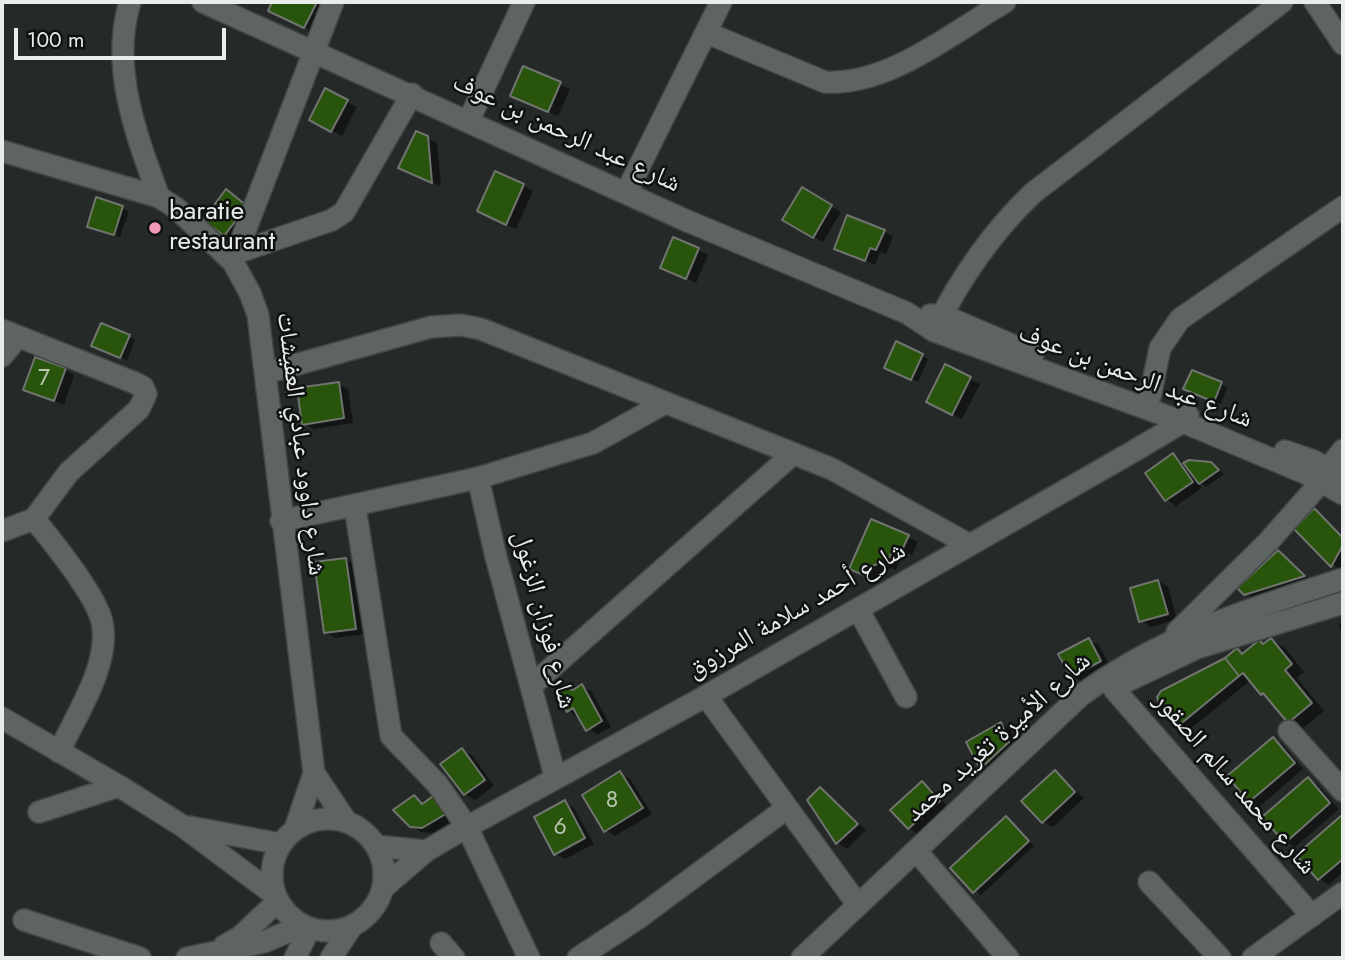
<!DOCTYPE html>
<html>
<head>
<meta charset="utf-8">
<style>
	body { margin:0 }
	#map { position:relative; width:1345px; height:960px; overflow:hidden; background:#252a28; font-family:Jost,sans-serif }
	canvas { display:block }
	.frame { position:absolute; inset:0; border:4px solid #e8eceb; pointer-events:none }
	.scale { position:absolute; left:14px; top:28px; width:212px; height:32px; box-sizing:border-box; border:4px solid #e8eceb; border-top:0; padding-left:9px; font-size:21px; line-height:24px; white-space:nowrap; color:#e8eceb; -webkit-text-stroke:5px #101211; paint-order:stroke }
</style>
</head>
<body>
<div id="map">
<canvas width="1345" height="960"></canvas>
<div class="frame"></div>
<div class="scale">100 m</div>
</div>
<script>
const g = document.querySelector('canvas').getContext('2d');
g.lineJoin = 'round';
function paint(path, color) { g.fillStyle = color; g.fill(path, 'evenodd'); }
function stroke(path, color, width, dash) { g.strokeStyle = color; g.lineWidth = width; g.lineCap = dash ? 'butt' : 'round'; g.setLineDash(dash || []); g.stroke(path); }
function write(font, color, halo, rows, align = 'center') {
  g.font = font + ' Jost,"Noto Naskh Arabic",sans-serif'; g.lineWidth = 5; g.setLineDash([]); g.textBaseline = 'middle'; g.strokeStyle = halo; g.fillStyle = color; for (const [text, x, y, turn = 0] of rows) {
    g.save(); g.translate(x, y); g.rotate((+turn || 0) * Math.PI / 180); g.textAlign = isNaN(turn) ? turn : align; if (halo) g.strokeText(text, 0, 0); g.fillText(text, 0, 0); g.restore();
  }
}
paint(new Path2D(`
	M274,2H318L326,7L314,32L270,10Z
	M524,68L570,89L558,116L513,96Z
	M326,91L357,107L342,136L311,119Z
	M427,138L437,143L441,186L410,173Z
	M523,185L533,191L516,229L488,216Z
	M803,190L841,212L823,242L785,220Z
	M236,197L256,212L235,240L205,219Z
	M98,200L129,211L120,237L95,229Z
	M884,231L893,237L886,254L880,252L875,265L836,248Z
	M674,239L708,255L696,283L672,272Z
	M129,336L135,340L127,360L99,348Z
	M897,344L928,359L918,382L892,371Z
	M945,366L980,384L962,419L938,407Z
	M65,370L74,375L64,405L25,389Z
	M1193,372L1227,387L1221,404L1192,392Z
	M338,384L348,389L353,423L314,429L304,424Z
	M1173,455L1185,464L1211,463L1224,474L1206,487L1197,481L1202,488L1176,506L1167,500L1148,473Z
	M1314,511L1343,536L1341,571L1296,529Z
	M872,521L918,542L912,555L904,551L896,570L891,568L880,572L876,580L861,574Z
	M1278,552L1313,582L1256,599L1246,594Z
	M346,559L355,565L365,634L335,638L325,632Z
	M1158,581L1168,587L1177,619L1151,627L1141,621Z
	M1343,622V634L1338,624Z
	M1089,640L1099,645L1110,666L1082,682L1072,676Z
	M1271,640L1284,647L1304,672L1297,678L1324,711L1302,729L1289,722L1250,681L1189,730L1180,724L1226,660L1237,650L1244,654L1260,642L1265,645Z
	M582,686L592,692L611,727L597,735L568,710L573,692Z
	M1001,724L1011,729L1017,748L990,773L981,768L968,743Z
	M1273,739L1283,745L1303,769L1260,806L1250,801Z
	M462,750L472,755L494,786L475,800L465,794Z
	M1055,772L1084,798L1053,827L1043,821Z
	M620,773L630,779L652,814L615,836L606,830Z
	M1308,779L1318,785L1339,809L1295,847L1286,841Z
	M923,783L932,789L948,807L918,834L909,828Z
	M820,789L866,830L847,849L838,843L810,800Z
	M414,797L424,803L459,817L433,833L421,832L411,826Z
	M565,802L574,808L594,844L565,859L556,854Z
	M1342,817L1343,872L1329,885L1320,879L1299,855Z
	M1006,818L1034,846L981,895L952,868Z`), '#0007');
const building = new Path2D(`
	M272,2H317L304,28L268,11Z
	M523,66L561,82L548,112L510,96Z
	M325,88L348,100L331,132L309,120Z
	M416,131L428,136L432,183L398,168Z
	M495,171L524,184L506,225L477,211Z
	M802,187L832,205L813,238L782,220Z
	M226,189L247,206L224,236L203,220Z
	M96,197L123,206L114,235L87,227Z
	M847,215L885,230L876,250L870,248L865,261L834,249Z
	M673,237L699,248L686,279L660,268Z
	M101,323L130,335L120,358L91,346Z
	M896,341L923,354L911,380L884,368Z
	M35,357L66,368L54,401L23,390Z
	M945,364L971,377L952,415L926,402Z
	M1192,370L1222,382L1214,402L1183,389Z
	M339,382L344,418L302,425L297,388Z
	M1173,453L1193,482L1165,501L1145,473Z
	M1189,460L1211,462L1219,470L1199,484L1183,463Z
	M1314,508L1343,538V545L1331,567L1294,529Z
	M871,519L909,535L902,550L894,547L886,566L880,563L870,567L866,576L849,569Z
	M1278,550L1305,576L1244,595L1237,588Z
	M346,558L356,629L324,633L314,562Z
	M1158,580L1168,614L1139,622L1130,588Z
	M1089,638L1101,661L1071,677L1058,654Z
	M1271,638L1292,664L1285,670L1312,703L1288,723L1263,693L1261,695L1243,673L1239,676L1225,658L1237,648L1242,654L1259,640L1263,644Z
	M1225,658L1239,676L1178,726L1159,704L1157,697L1161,691Z
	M582,684L602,721L586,731L573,708L567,712L559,697L562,695H559L563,686L573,690Z
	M1001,722L1009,742L980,769L966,742Z
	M1273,737L1295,763L1249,802L1227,776Z
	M462,748L485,780L464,795L440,764Z
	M1055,770L1075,792L1042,823L1021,801Z
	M620,771L643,808L604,832L582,795Z
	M1308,777L1330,803L1285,843L1262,817Z
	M922,781L940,801L908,829L890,810Z
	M820,787L858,824L836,844L807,800Z
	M436,794L451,811L422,828L410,827L393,810L414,795L422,804Z
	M565,800L585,838L554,855L534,817Z
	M1342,815L1343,859L1318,880L1296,855Z
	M1006,816L1029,841L973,893L950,868Z`);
paint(building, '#28540b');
stroke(building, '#70746f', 2);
const minor = new Path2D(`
	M130,2C110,67 136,135 159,197
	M203,2L685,220L907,313L934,331L1183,422L1305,473L1343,494
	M1315,2L1343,44
	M707,33L825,82C888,86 952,33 1005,2
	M469,120L524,2
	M2,151L159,197L176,208L233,262L250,293L258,315L314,773L346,821
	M626,193L721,2
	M236,253L332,220L344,212L412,94
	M233,262L333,2
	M930,315H942L1033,354
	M2,330L135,383L143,387L146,394L139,409L69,472L34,519
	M934,331C959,280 992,232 1033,193L1282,2
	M2,356L18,337
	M266,373L431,327L461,325L481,329L832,469L968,544
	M1150,397L1160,348L1180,319L1343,207
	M1285,451L1314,461L1343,478
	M1328,469L1343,450
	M478,478L496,557L555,776
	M355,507L391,736L438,785L467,827L529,958
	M281,521L478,478L593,443L663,404
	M2,531L34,519C53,542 96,595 102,622C111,664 76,715 59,752
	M858,609L906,697
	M1177,632L1269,541L1321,482
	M1121,684L1197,648L1343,603
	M531,686L793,454
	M1114,689L1312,916
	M706,696L858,905
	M2,718L119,786L181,825L275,895
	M1289,731L1343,791
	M39,812L119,786
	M272 875a56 56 0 1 1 112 0a56 56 0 1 1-112 0Z
	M190,827L281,844
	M295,829L314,773
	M376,846L426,851
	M924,860L1008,958
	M1149,882L1220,958
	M383,888L426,851L467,827L706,696L1134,451L1183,422L1188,415
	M24,920L140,958
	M441,943L454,958
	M224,946L240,937L278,901
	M187,958L264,942L303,925
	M295,958L310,928
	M331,958L352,926
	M578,958L637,919L787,808
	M802,958L1080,696C1162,635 1248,610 1343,579
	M1253,958L1343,893`);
stroke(minor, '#424745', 24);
stroke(minor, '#5d6461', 21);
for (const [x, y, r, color] of [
	[155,228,7,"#f09ab7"]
]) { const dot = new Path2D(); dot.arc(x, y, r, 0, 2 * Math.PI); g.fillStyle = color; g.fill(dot); stroke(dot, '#101211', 2.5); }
write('23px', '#b8c6b3', null, [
	["7",44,379],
	["8",612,801],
	["6",560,828]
]);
write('26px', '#e8eceb', '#101211', [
	["شارع عبد الرحمن بن عوف",566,134,25],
	["شارع عبد الرحمن بن عوف",1135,377,21],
	["شارع داوود عبادي العفيشات",300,444,83],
	["شارع أحمد سلامة المرزوق",797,611,-30],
	["شارع فوزان الزغول",543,620,75],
	["شارع الأميرة تغريد محمد",999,738,-42],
	["شارع محمد سالم الصقور",1234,784,49]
]);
write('26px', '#e8eceb', '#101211', [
	["baratie",169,213],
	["restaurant",169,243]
], 'left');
</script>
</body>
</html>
